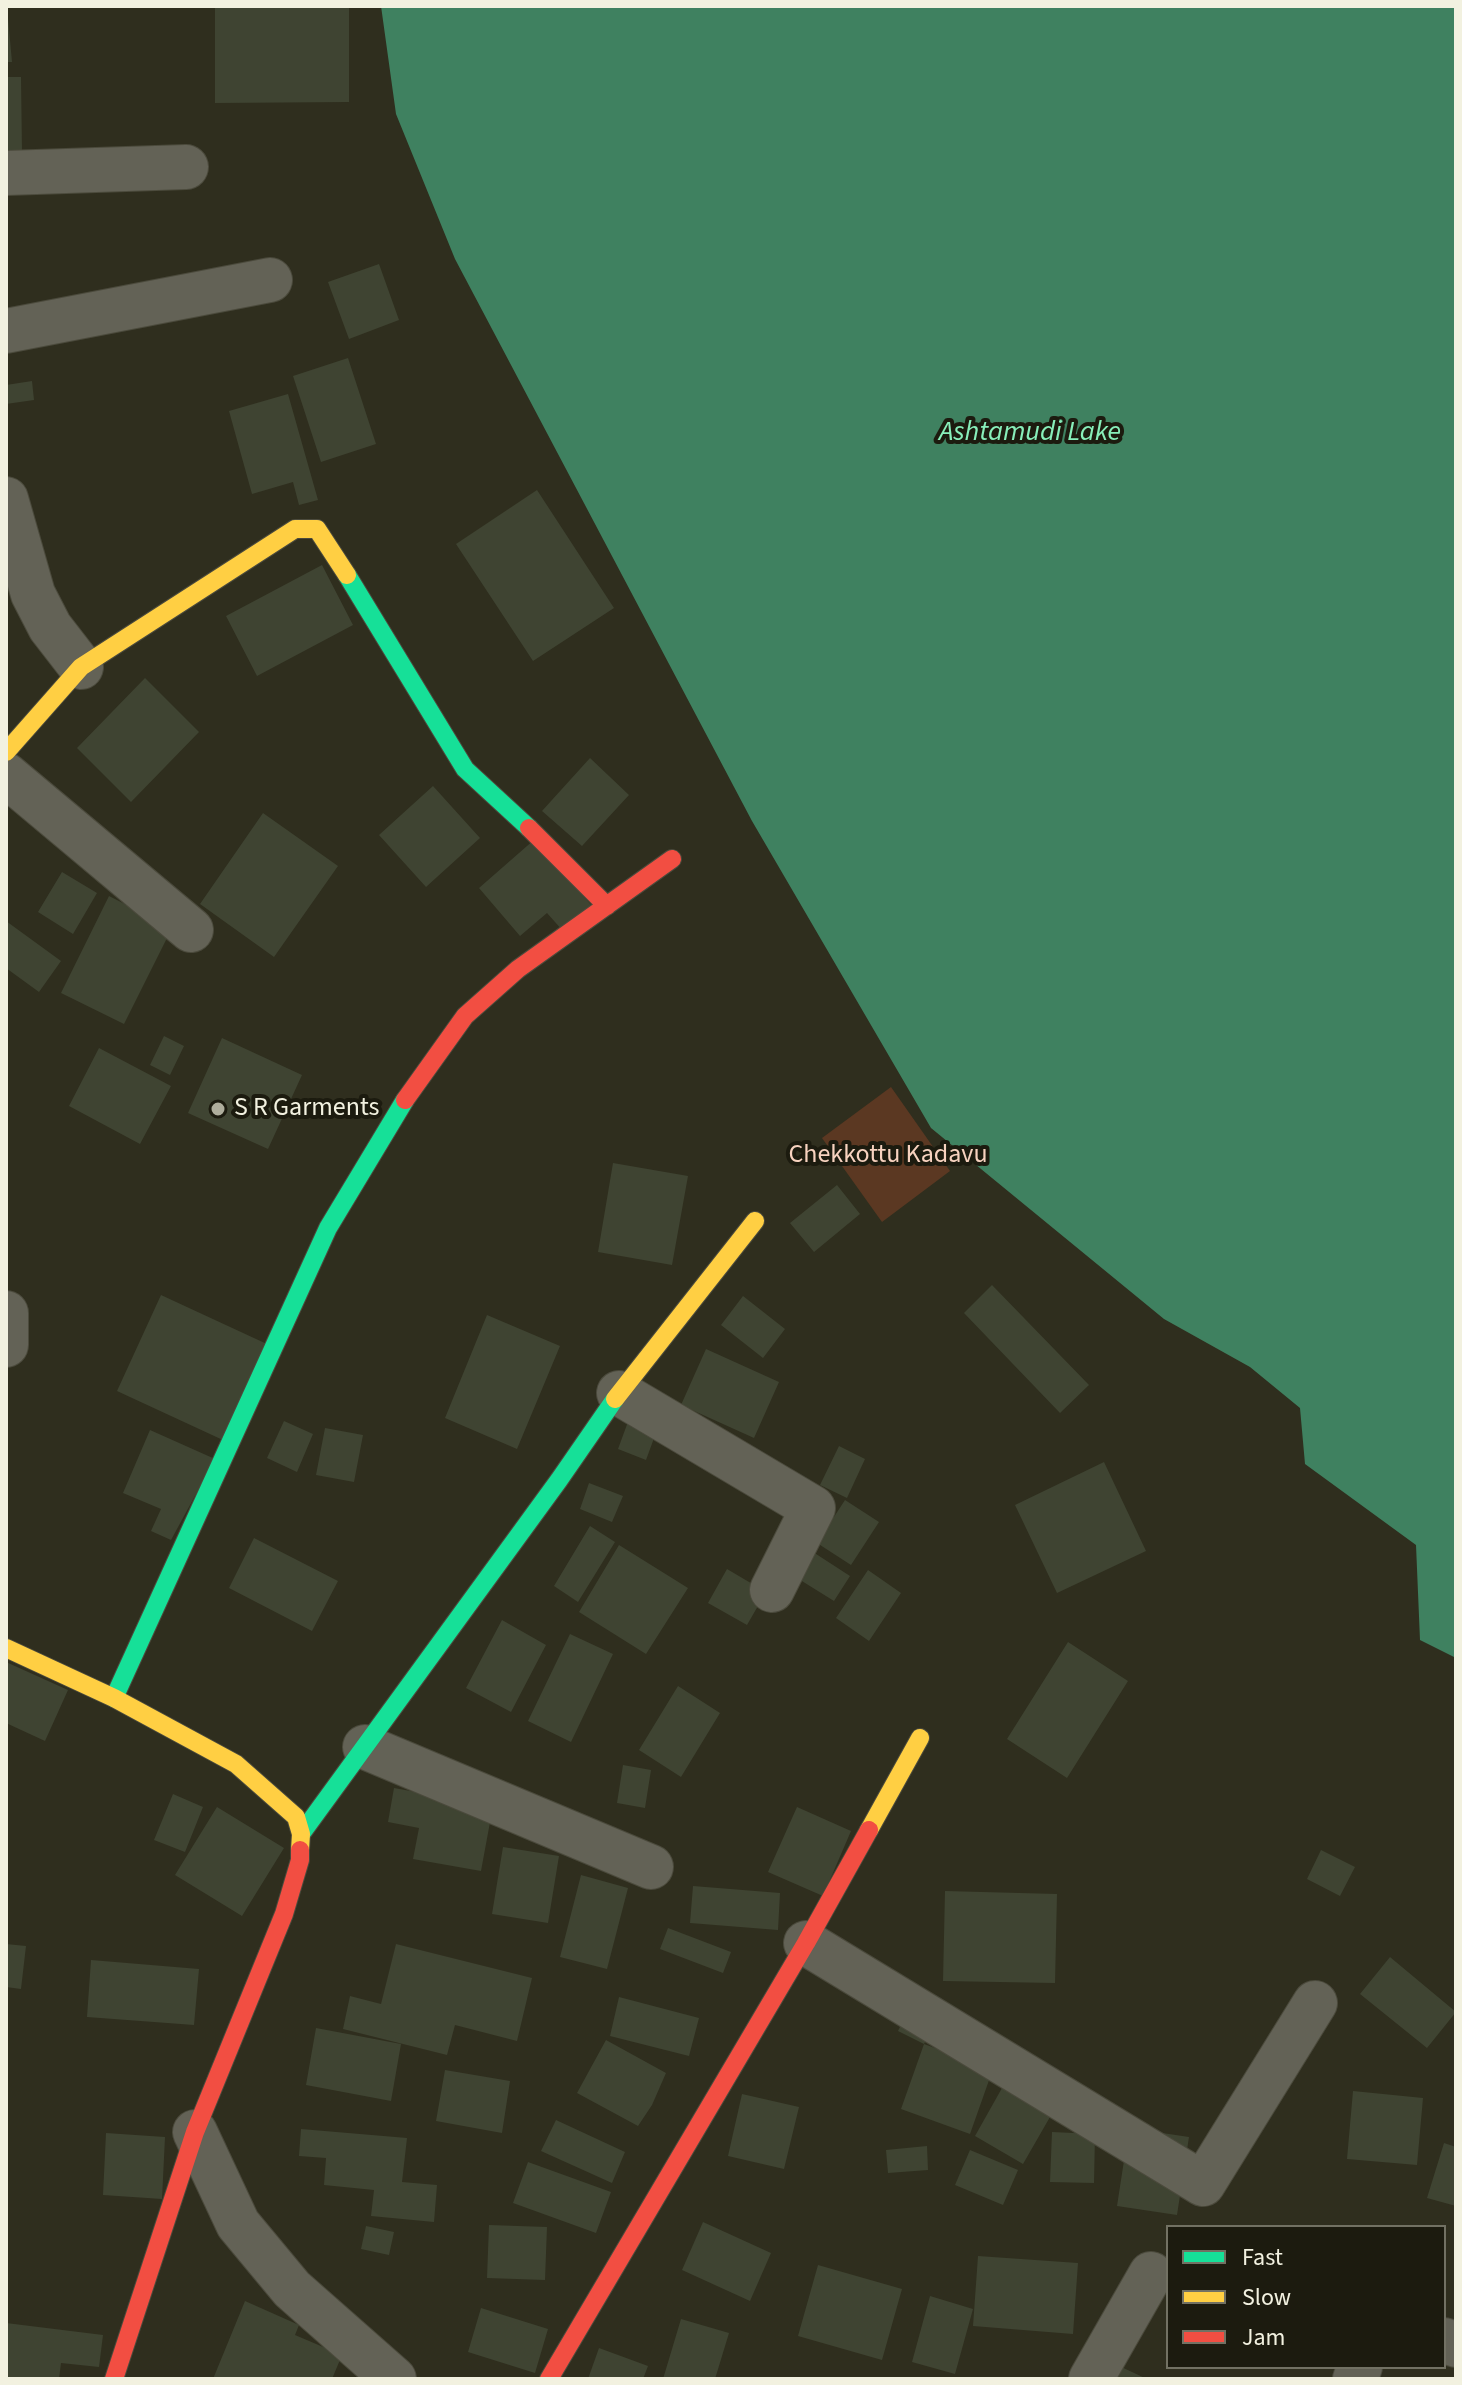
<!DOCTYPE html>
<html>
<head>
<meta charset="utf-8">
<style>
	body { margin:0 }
	#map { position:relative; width:1462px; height:2385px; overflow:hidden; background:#2f2e1e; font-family:"Source Sans 3",sans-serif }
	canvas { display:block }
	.frame { position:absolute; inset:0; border:8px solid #f2f1e0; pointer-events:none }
	.legend { position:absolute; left:1166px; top:2225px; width:280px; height:144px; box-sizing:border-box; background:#1c1b0f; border:2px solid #727163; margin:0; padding:10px 14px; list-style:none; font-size:24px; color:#f2f1e0 }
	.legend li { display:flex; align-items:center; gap:16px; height:40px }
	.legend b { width:40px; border:2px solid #727163 }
</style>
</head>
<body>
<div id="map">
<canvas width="1462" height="2385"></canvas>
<div class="frame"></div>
<ul class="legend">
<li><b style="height:10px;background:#16e098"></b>Fast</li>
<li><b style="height:10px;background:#ffcf43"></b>Slow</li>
<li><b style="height:10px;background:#f24e42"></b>Jam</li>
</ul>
</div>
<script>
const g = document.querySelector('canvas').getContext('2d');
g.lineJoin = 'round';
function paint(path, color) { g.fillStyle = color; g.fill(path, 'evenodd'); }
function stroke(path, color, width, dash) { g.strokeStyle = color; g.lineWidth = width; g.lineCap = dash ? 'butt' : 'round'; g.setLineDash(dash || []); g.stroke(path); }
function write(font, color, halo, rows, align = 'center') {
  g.font = font + ' "Source Sans 3",sans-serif'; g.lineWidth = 8; g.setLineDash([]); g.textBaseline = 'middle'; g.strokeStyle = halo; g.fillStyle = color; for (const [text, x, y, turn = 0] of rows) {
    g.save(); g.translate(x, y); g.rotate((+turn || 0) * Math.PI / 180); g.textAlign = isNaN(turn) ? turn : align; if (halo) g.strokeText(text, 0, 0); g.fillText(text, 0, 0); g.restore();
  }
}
paint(new Path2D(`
	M891,1087L950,1171L882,1222L822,1138Z`), '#5b3822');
paint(new Path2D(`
	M381,6H1456V1658L1420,1640L1416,1545L1305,1464L1300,1408L1250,1367L1164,1319L931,1128L752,821L455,259L396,114Z`), '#3f8160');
paint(new Path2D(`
	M215,8H349V102L215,103Z
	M6,18H8L12,62H6Z
	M6,77H21L22,152H6Z
	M379,264L399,320L349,339L328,282Z
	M348,358L376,444L321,462L293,376Z
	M32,381L34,400L6,404V385Z
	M288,394L318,500L299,505L293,482L252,494L229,411Z
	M537,490L614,608L533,661L456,544Z
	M322,565L353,625L257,676L226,616Z
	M145,678L199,732L131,802L77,748Z
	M590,758L629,795L582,846L542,811Z
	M433,786L480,838L426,887L379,835Z
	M263,813L338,866L274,957L200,904Z
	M535,839L592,906L563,931L547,913L520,936L479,888Z
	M62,872L97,893L73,934L38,912Z
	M109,896L172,928L124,1024L61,993Z
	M6,921L61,961L39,992L6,968Z
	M164,1036L184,1046L170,1075L150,1065Z
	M222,1038L302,1075L268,1149L188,1113Z
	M99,1048L171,1086L140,1144L69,1106Z
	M613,1163L688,1176L672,1265L598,1252Z
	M837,1185L860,1214L814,1252L790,1223Z
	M992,1285L1089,1385L1060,1413L964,1313Z
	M161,1295L282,1351L238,1447L117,1391Z
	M743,1296L785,1329L763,1358L721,1325Z
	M487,1315L560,1346L517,1449L445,1418Z
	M706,1349L779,1382L754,1438L681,1405Z
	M629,1419L657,1430L646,1460L618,1449Z
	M284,1421L313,1434L297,1472L267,1458Z
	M325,1428L363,1435L354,1482L316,1475Z
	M150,1430L215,1459L171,1540L151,1531L161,1509L123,1493Z
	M839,1446L865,1459L847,1498L820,1485Z
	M1104,1462L1146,1551L1057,1593L1015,1505Z
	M589,1483L623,1496L612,1522L580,1509Z
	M845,1500L879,1522L851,1565L817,1543Z
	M590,1526L615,1542L578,1602L554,1586Z
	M254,1538L338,1581L312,1631L229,1588Z
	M619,1545L688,1588L646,1654L579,1612Z
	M813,1552L850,1576L834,1601L797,1578Z
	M727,1569L766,1592L747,1625L708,1603Z
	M868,1570L901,1593L869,1641L836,1618Z
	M502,1620L546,1645L511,1712L466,1688Z
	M570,1634L613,1654L571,1742L528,1721Z
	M1068,1642L1128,1681L1067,1778L1007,1739Z
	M6,1662L68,1690L45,1741L6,1723Z
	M678,1686L720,1713L681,1777L639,1750Z
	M623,1765L651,1770L645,1808L617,1803Z
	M394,1788L493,1806L481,1871L413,1859L419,1828L388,1822Z
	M173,1794L203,1807L185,1852L154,1840Z
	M217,1807L284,1848L242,1916L175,1875Z
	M797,1807L851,1831L823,1896L768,1872Z
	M503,1847L559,1856L548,1923L492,1914Z
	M1321,1850L1355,1867L1340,1896L1307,1879Z
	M581,1875L628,1888L607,1969L560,1957Z
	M693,1886L780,1893L778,1930L690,1923Z
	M945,1891L1057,1894L1055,1983L943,1981Z
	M668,1928L731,1952L723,1973L660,1949Z
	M6,1944L26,1946L21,1989L6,1987Z
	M396,1944L532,1978L517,2041L455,2025L447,2055L343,2029L350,1996L381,2004Z
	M1390,1957L1456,2012L1427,2048L1360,1994Z
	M91,1960L199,1969L194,2025L87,2017Z
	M619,1997L699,2018L689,2056L610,2036Z
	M910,2006L936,2020L924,2044L898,2031Z
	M316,2028L401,2044L391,2101L306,2085Z
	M606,2040L666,2073L652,2105L638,2126L577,2093Z
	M924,2044L993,2069L970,2134L901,2109Z
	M445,2070L510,2081L502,2133L436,2121Z
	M1002,2088L1050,2117L1023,2164L975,2136Z
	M1353,2091L1423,2098L1417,2165L1347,2159Z
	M742,2094L799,2107L784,2169L728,2156Z
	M556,2120L625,2152L612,2183L541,2151Z
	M1129,2128L1189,2137L1177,2215L1117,2206Z
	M301,2129L407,2138L402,2182L437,2185L434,2222L371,2216L374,2190L324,2185L326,2158L299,2156Z
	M1052,2132L1095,2134L1094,2183L1050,2182Z
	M106,2133L165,2137L162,2199L103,2195Z
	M1444,2143L1456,2147V2206L1427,2198Z
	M927,2146L928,2170L888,2173L886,2150Z
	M970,2150L1018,2170L1003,2205L955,2185Z
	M528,2162L611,2192L596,2233L513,2203Z
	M703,2222L771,2253L750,2301L682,2270Z
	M489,2225L547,2227L545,2280L487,2278Z
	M366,2226L394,2232L389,2255L361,2249Z
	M978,2256L1078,2263L1073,2334L973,2326Z
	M818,2265L902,2289L882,2360L798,2336Z
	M930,2296L973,2309L955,2374L912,2362Z
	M245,2301L299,2325L295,2335L342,2355L332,2379H213Z
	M481,2308L548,2329L535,2373L468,2352Z
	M681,2319L729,2333L715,2379H663Z
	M6,2323L103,2335L99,2367L61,2363L59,2379H6Z
	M599,2348L648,2366L643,2379H588Z
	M1117,2365L1147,2379H1110Z`), '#3f4432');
const street = new Path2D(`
	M6,173L186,167
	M6,331L270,280
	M6,499L33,594L50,627L81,667
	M6,775L191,930
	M6,1313V1345
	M619,1393L813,1508L772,1590
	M365,1747L651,1867
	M806,1943L1203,2184L1315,2003
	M195,2132L238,2224L292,2289L394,2379
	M1444,2340L1456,2345
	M1091,2379L1151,2274
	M1355,2379L1360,2367`);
const fast = new Path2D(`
	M347,575L465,769L529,828
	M114,1698L328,1228L405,1100
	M301,1834L559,1480L615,1399`);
const slow = new Path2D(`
	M6,752L81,667L295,529H317L347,575
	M615,1399L755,1221
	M6,1648L114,1698L236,1764L296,1817L301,1834L300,1850
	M869,1830L920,1738`);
const jam = new Path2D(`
	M529,828L607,906
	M405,1100L465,1016L518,969L672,859
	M114,2379L195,2132L284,1914L300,1860V1850
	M549,2379L806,1943L869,1830`);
stroke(street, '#4b4a3c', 46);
stroke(fast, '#4b4a3c', 20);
stroke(slow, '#4b4a3c', 20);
stroke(jam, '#4b4a3c', 20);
stroke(street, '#636256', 44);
stroke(fast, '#16e098', 18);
stroke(slow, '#ffcf43', 18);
stroke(jam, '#f24e42', 18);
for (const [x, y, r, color] of [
	[218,1109,8,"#aead9c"]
]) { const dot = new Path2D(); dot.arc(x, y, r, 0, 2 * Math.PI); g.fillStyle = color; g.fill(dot); stroke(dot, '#1c1b0f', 3); }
write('26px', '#f2f1e0', '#1c1b0f', [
	["S R Garments",234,1109]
], 'left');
write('26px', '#f7d2bf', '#1c1b0f', [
	["Chekkottu Kadavu",888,1156]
]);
write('italic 28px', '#88efba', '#1c1b0f', [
	["Ashtamudi Lake",1030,434]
]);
</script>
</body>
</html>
